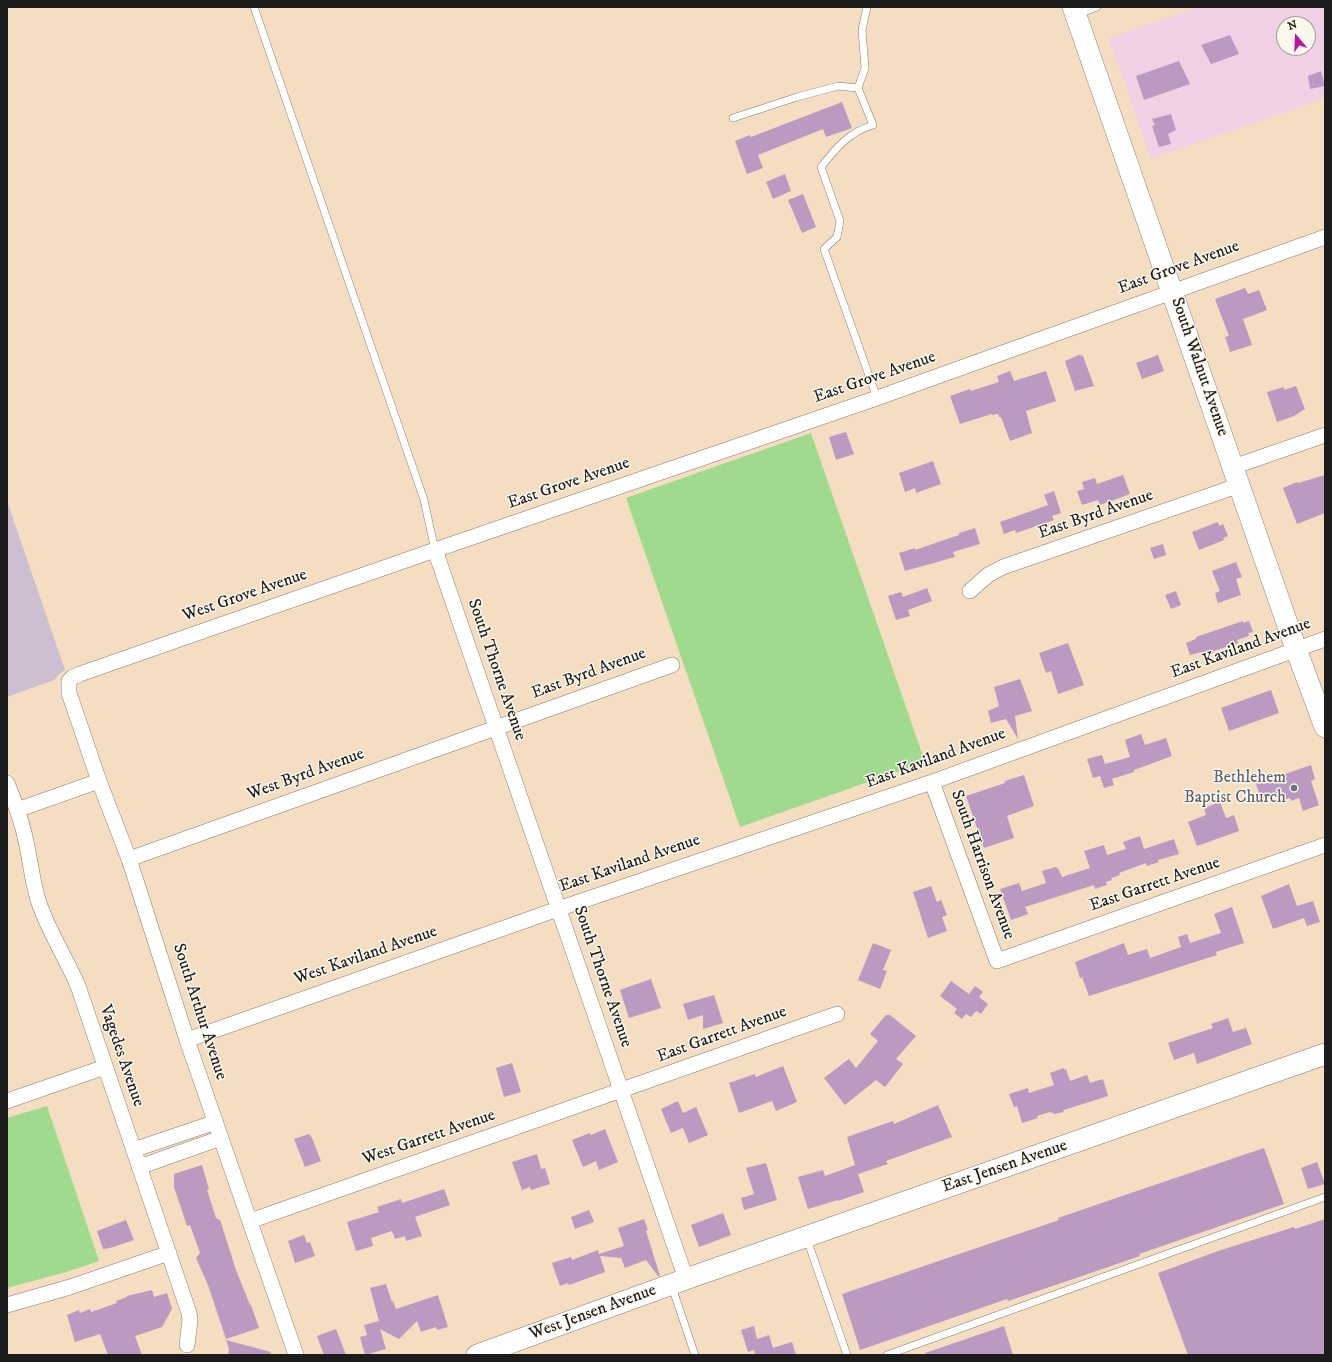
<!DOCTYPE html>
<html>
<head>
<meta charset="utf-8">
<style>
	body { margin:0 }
	#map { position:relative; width:1332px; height:1362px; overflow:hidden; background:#f4ddc0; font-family:"IM FELL DW Pica",serif }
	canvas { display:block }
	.frame { position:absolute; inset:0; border:8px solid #1c1c1c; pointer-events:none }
	.north { position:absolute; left:1276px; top:16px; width:40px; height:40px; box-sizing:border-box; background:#fbf7ec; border:1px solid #a29f99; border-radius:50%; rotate:341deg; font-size:11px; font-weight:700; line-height:16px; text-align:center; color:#1c1c1c }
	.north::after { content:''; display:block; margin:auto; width:14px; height:18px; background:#b5179e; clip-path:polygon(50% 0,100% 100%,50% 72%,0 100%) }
</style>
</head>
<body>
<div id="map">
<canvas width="1332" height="1362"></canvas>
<div class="frame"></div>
<div class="north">N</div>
</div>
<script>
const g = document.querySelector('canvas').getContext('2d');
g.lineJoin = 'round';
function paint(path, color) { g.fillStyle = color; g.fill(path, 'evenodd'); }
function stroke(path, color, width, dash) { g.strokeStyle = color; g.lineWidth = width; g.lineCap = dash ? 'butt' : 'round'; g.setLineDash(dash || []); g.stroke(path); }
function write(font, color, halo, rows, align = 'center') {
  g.font = font + ' "IM FELL DW Pica",serif'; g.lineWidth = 3; g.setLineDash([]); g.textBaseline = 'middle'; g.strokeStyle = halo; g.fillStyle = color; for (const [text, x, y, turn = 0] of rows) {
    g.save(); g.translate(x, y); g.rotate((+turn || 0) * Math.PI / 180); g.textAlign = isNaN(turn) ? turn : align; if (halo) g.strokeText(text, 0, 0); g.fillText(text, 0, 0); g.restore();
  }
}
paint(new Path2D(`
	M1199,7H1325V98L1151,159L1109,38ZM1284,24H1308V48H1284Z`), '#f0d0e4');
paint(new Path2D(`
	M7,501L65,670L58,675L54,680L7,697Z`), '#cebed1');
paint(new Path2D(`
	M811,433L925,762L740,827L626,498Z
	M47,1106L99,1261L66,1272L7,1288V1118Z`), '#9fda8e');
paint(new Path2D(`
	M1230,35L1239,54L1211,64L1201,45Z
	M1179,61L1190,84L1144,100L1136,76Z
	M1321,71L1325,86L1310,89L1308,76Z
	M842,102L852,128L826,137L823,129L758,155L763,168L747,174L735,141L750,135L751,137Z
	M1171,114L1176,130L1168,134L1171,144L1159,147L1152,126L1155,125L1152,119Z
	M785,174L791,191L773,199L766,182Z
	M803,194L816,227L802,233L788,200Z
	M1245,288L1248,294L1259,290L1267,310L1243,319L1252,345L1230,352L1225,337L1229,336L1215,299Z
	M1079,355L1083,356L1094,386L1075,391L1065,361Z
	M1158,355L1164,371L1142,379L1136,363Z
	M1010,371L1014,381L1046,371L1056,401L1026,411L1032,433L1010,441L1001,417H999L998,414L992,415V414L960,424L950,396L970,389L971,391L999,382L997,376Z
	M1296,386L1305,409L1294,416L1277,422L1267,392L1284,387V390Z
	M846,432L854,454L836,460L829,437Z
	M933,461L941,484L916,493L915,488L905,492L899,473Z
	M1123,475L1130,494L1100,505L1098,500L1082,505L1077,491L1084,489L1082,482L1095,478L1097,484Z
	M1325,475V513L1297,524L1283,488L1297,482L1298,483Z
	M1054,491L1061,513L1052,516L1054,520L1016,533L1015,530L1004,534L1000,522L1048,505L1044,495Z
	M1218,522L1219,526L1223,524L1228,536L1223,538L1224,540L1199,550L1192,532Z
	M975,528L980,544L953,552L955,557L905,571L899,553L915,548V550L959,535V533Z
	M1163,544L1166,555L1154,559L1150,548Z
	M1236,562L1242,577L1236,579L1241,595L1218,603L1215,593L1220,591L1212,571Z
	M927,588L932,601L908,610L910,616L896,620L888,596L901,592L903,597Z
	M1176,591L1181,605L1171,609L1165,595Z
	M1243,621V623L1249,621L1253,632L1248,633L1249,636L1237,640L1238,643L1202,655L1201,652L1190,655L1186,643L1196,639V637Z
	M1068,643L1084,685L1058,694L1051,671L1046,673L1039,653Z
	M1020,679L1032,711L1015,716L1018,739L1006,719L991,723L988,711L999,706L994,687Z
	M1271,690L1279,713L1229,731L1221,708Z
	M1141,734L1145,745L1166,738L1172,756L1134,770V772L1112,779L1114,785L1104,788L1100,776L1093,778L1087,759L1102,755L1105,764L1130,757L1125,740Z
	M1311,765L1315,779L1311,781L1319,805L1303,811L1299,798L1291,801L1290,798L1283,800L1280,793L1261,799L1256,784Z
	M1024,775L1034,806L1007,816L1014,838L984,848L966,796L1005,783V781Z
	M1220,802L1226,818L1234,815L1239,831L1197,846L1188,822L1206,815L1204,808Z
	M1140,836L1144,849L1174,839L1179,854L1158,860L1159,862L1147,866L1146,863L1119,873L1120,875L1111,878L1112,880L1106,882L1107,885L1095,889L1094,885L1025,907L1028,914L1011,920L1000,889L1019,883L1022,891L1046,883L1042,871L1056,867L1059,870L1062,877L1090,868L1084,851L1104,845L1107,855L1126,849L1123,842Z
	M1289,884L1297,906L1313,901L1320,922L1307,926L1304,918L1273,929L1261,896Z
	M931,886L937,902L941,900L947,915L942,917L947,931L928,938L913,892Z
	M1232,907L1244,943L1216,952L1217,955L1089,996L1082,977L1080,978L1075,962L1124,943L1128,955L1147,949L1150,958L1181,947L1178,937L1187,934L1190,943L1221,933L1214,914Z
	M873,943L891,950L883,970L887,971L880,989L858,980Z
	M651,979L661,1008L629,1018L620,990Z
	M951,981L969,994L975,986L983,992L979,997L988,1004L981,1014L976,1011L971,1017L966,1014L962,1019L954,1013L957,1009L940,996Z
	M714,995L723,1023L703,1029V1015L688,1020L683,1004Z
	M886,1015H890L916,1036L896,1059L903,1064L885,1087L876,1080L845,1105L824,1078L849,1059L856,1068L878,1041L870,1034Z
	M1228,1018L1233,1032L1246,1028L1252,1044L1197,1064L1194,1053L1174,1060L1168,1043L1213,1028L1211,1024Z
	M512,1063L521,1092L504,1097L496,1068Z
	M783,1066L797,1102L776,1111L772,1101L739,1113L729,1083L755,1074L756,1077Z
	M1064,1068V1070L1066,1069L1070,1081L1087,1075L1090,1083L1103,1079L1108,1096L1064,1110L1063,1112L1055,1114L1050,1112L1037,1116L1038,1118L1022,1123L1017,1106L1014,1107L1009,1094L1028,1088L1029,1093L1054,1085L1050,1073Z
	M678,1101L683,1113L696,1107L708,1135L689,1143L683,1128L671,1133L661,1109Z
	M938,1105L952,1137L886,1161L888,1164L858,1174L864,1192L838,1201V1200L808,1209L798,1177L823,1170L825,1176L855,1165L847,1137L893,1121L894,1124Z
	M605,1129L618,1162L599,1170L596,1161L583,1167L572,1140L590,1133L591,1135Z
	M309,1134L312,1138L321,1161L305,1167L294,1139Z
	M1264,1148L1284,1204L1139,1254L1140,1256L1079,1277L1008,1301L1007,1299L860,1350L842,1294L1059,1220L1058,1218L1119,1197Z
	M537,1154L541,1169L545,1168L550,1184L531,1190L530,1187L522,1190L512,1162Z
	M1317,1162L1325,1184L1308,1189L1301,1168Z
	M766,1163L777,1200L744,1210L741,1198L754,1194L746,1168Z
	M202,1165L209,1189L207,1190L216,1218L220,1220L236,1270L250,1305H251L259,1328L226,1339L208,1285L196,1258L200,1253L190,1225L187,1226L174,1187V1174Z
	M444,1189L450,1205L415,1217L422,1236L406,1241L405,1236L395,1239L392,1231L371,1238L373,1246L356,1251L347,1222L379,1212L377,1207L401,1199L402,1203Z
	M589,1210L594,1222L575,1229L571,1217Z
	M723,1213L731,1235L699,1247L691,1225Z
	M644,1219L648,1230L646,1231L660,1276H658L646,1260L625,1268L621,1258L600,1256L605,1272L569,1285L568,1283L560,1286L552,1263L571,1257L572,1260L598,1250L599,1254L624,1246L618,1228Z
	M1325,1219V1355H1188L1158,1273L1218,1251L1294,1227L1295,1229Z
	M126,1220L134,1240L110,1248L103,1249L97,1231Z
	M304,1235L307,1243L310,1242L315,1256L295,1263L288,1241Z
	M386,1284L392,1302L393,1301L396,1309L438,1295L448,1327L437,1330L436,1327L421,1332L417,1321L399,1339L380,1329L386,1349L365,1355L360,1337L367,1335L364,1325L379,1321L370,1288Z
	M152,1290L154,1297L167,1293L172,1309L162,1327L135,1336L142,1355H108L100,1334L75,1342L67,1315L79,1310L80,1313L90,1309L91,1312L117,1303L116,1301L127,1297V1296Z
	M754,1326L757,1339L769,1335L773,1348L792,1342L796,1355H755L754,1350L748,1352L741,1330Z
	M1004,1326L1013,1355H926L925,1353Z
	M336,1329L346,1355H324L317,1336Z
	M226,1340L271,1352L270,1355H228L229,1349Z`), '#bb9ac2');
const lane = new Path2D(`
	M254,7L424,500L435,550
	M867,7L862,30L865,68L858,88L873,125C849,132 836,148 821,167L840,221L837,237L824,249L877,398
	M1078,14L1097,7
	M733,118L797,97L838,86L858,88
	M807,1239L847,1355
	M672,1287L695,1355
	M887,1355L1325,1197`);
const street = new Path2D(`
	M1233,467L1325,435
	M435,550L686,1279
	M970,591L988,575L1003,567L1240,485
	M932,782L997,961L1325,845
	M7,783C13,798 19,813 23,829C30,853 31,879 39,903C49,932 66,958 78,986L189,1313L190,1320L187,1345
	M17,810L99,781
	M129,859L672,665
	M187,1040L558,909L932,782L1325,639
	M7,1101L105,1067
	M133,1150L216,1122
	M139,1167L221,1138
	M250,1221L837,1014
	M7,1305L70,1287L169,1253
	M296,1355L187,1040L129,859L99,781L69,693V681L73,677L80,674L435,550L877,398L1325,237`);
const secondary = new Path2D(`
	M1073,7L1296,649L1325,727
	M477,1355L686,1279L1325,1054`);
stroke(lane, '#887c6e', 8);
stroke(street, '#887c6e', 16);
stroke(secondary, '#887c6e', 22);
stroke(lane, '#fff', 7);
stroke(street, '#fff', 15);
stroke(secondary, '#fff', 21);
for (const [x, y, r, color] of [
	[1294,788,4,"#6b7280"]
]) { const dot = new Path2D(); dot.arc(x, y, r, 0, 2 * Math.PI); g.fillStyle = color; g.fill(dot); stroke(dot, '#fbf7ec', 1.5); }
write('17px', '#1c1c1c', '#fbf7ec', [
	["East Grove Avenue",1179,268,-20],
	["South Walnut Avenue",1199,367,71],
	["East Grove Avenue",875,378,-19],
	["East Grove Avenue",569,484,-19],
	["East Byrd Avenue",1096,515,-19],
	["West Grove Avenue",245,596,-19],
	["East Kaviland Avenue",1241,649,-20],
	["South Thorne Avenue",496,670,71],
	["East Byrd Avenue",589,674,-20],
	["East Kaviland Avenue",936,759,-20],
	["West Byrd Avenue",306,775,-20],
	["East Kaviland Avenue",630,864,-19],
	["South Harrison Avenue",982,865,70],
	["East Garrett Avenue",1155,885,-19],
	["West Kaviland Avenue",366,956,-19],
	["South Thorne Avenue",602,977,71],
	["South Arthur Avenue",199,1012,72],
	["East Garrett Avenue",722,1035,-20],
	["Vagedes Avenue",121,1056,71],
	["West Garrett Avenue",429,1138,-19],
	["East Jensen Avenue",1005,1167,-19],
	["West Jensen Avenue",593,1313,-20]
]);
write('17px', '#5b616d', '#fbf7ec', [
	["Bethlehem",1286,778],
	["Baptist Church",1286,798]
], 'right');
</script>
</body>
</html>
